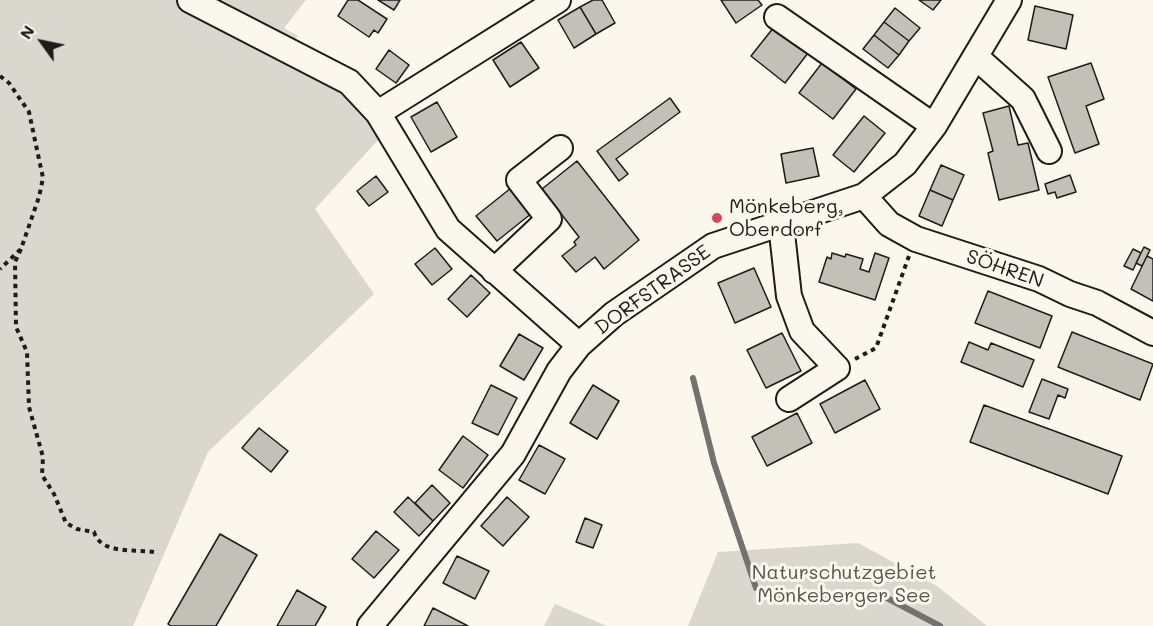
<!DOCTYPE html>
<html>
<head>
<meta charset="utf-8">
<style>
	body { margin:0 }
	#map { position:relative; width:1153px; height:626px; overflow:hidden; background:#fbf7ec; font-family:Mali,sans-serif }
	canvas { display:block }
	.north { position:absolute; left:12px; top:12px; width:60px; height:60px; -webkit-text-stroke:4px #fbf7ec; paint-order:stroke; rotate:303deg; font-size:16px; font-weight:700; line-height:24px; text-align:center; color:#1c1c1c }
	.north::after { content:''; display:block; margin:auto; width:21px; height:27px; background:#1c1c1c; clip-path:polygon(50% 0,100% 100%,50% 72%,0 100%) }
</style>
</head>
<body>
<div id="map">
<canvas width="1153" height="626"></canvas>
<div class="north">N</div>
</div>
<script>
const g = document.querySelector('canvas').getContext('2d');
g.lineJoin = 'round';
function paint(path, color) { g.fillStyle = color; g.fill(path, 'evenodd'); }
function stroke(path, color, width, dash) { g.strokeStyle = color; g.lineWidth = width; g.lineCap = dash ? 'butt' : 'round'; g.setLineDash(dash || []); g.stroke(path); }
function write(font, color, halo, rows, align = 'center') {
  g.font = font + ' Mali,sans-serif'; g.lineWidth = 6; g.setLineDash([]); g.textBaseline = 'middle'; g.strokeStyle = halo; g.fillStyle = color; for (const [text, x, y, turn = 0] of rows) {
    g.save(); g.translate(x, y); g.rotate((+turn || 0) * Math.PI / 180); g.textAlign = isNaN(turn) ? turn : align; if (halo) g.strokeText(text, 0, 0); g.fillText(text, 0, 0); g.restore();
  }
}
paint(new Path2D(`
	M0,0H190L349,82L388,129L315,209L374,294L208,452L133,626H0Z
	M196,0H306L284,28L298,36L289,49Z
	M858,543L937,586L987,626H688L718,552Z
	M555,604L607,626H544Z`), '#dad7ce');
stroke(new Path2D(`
	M693,378L714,463L756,588L779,596L885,597L940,626`), '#74726e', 6);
const building = new Path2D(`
	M348,0H358L387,19L378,33L374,30L369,37L338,16Z
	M378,0H400L394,10Z
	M593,0H602L615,23L596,34L580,7Z
	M721,0H758L762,5L736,23Z
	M919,0H941L933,10Z
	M1035,6L1073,15L1066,49L1028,40Z
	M580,7L596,34L574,48L558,20Z
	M895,8L920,28L909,41L884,22Z
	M884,22L909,41L899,55L874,35Z
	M774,27L808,53L785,83L751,56Z
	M874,35L899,55L888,68L863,49Z
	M521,42L539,68L510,87L493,60Z
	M389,50L409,65L396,83L376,69Z
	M822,63L856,89L833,119L799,93Z
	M1091,63L1104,99L1086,106L1099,144L1075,153L1048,77Z
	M670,98L680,112L616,159L628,174L619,181L597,151Z
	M437,102L457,137L431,152L411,117Z
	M1009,106L1018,145L1028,143L1039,190L999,200L988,153L993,151L983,113Z
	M864,116L885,133L854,172L833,155Z
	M813,148L819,176L786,183L781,154Z
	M577,161L639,240L604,269L595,257L576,272L562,256L576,245L574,242L579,237L542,189Z
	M941,165L964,175L953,200L930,190Z
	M1070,175L1076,192L1057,198L1055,192L1048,194L1045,184Z
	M376,176L388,192L369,206L357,191Z
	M516,184L537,209L497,241L476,216Z
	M930,190L953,200L942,226L919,216Z
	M1144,247L1150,250L1142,266L1136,263Z
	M435,248L452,269L432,285L415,264Z
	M1133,249L1141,253L1133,270L1124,266Z
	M832,253L845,257L846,254L863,259L860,269L869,272L875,253L889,258L875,300L819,282L827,257L831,259Z
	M1147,256L1153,259V301L1131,289Z
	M754,268L771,307L735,323L718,283Z
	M471,275L490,293L467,317L448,299Z
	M988,291L1052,316L1040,348L975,323Z
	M1072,332L1153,364L1140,400L1058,367Z
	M782,333L801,371L766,388L747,350Z
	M519,334L543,348L524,380L500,366Z
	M969,342L988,350L991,343L1034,360L1023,387L961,362Z
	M1042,379L1068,389L1065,398L1058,395L1049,419L1029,412Z
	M865,380L880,409L835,433L820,404Z
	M491,385L517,398L498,435L472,423Z
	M593,385L619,401L597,439L570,423Z
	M984,405L1122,456L1108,494L970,442Z
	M797,413L812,443L767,466L752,437Z
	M259,428L288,451L271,472L242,448Z
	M463,436L488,455L463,488L439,470Z
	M539,445L565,459L545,494L519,480Z
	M432,485L450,503L433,521L415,503Z
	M408,497L433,521L419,536L394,512Z
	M507,497L529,517L503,546L481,526Z
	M585,518L602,525L593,548L576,542Z
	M376,531L399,550L374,578L352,559Z
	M220,534L257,555L216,626H171L168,624Z
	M457,556L489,571L475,599L443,583Z
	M297,590L326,607L315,626H277Z
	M433,608L468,626H424Z`);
paint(building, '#c3c0b8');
stroke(building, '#1c1c1c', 1.5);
const minor = new Path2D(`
	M190,0L349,82L378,113L448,229L579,345
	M777,17L934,126
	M976,57L1023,99L1049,151
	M378,113L558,0
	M864,196L889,224L916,239L1039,279L1070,294L1097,303L1153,333
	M781,224L789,296L802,331L837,368L789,399
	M494,271L549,219L519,180L560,148
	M370,626L513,454L559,371L579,345L614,314L713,246L864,196L905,164L934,126L1009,0`);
stroke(minor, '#1c1c1c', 28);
stroke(new Path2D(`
	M0,76L9,83L29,112L43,178L39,197L21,249L0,269
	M21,249L15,262L16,327L27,352L29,407L43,457L42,475L54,494L66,523L77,529L94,532C101,555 136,549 154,552
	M855,359L876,348L909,256`), '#1c1c1c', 4, [4.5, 4.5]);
stroke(minor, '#fbf7ec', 24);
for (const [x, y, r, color] of [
	[717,218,6,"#d1495b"]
]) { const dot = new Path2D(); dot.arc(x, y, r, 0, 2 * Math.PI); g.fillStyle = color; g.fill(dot); stroke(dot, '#fbf7ec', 2); }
write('20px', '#1c1c1c', '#fbf7ec', [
	["Mönkeberg,",729,207],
	["Oberdorf",729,230]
], 'left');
write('20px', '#1c1c1c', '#fbf7ec', [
	["SÖHREN",1005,269,19],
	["DORFSTRASSE",653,290,-36]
]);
write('20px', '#555451', '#fbf7ec', [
	["Naturschutzgebiet",844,573],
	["Mönkeberger See",844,596]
]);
</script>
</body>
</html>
